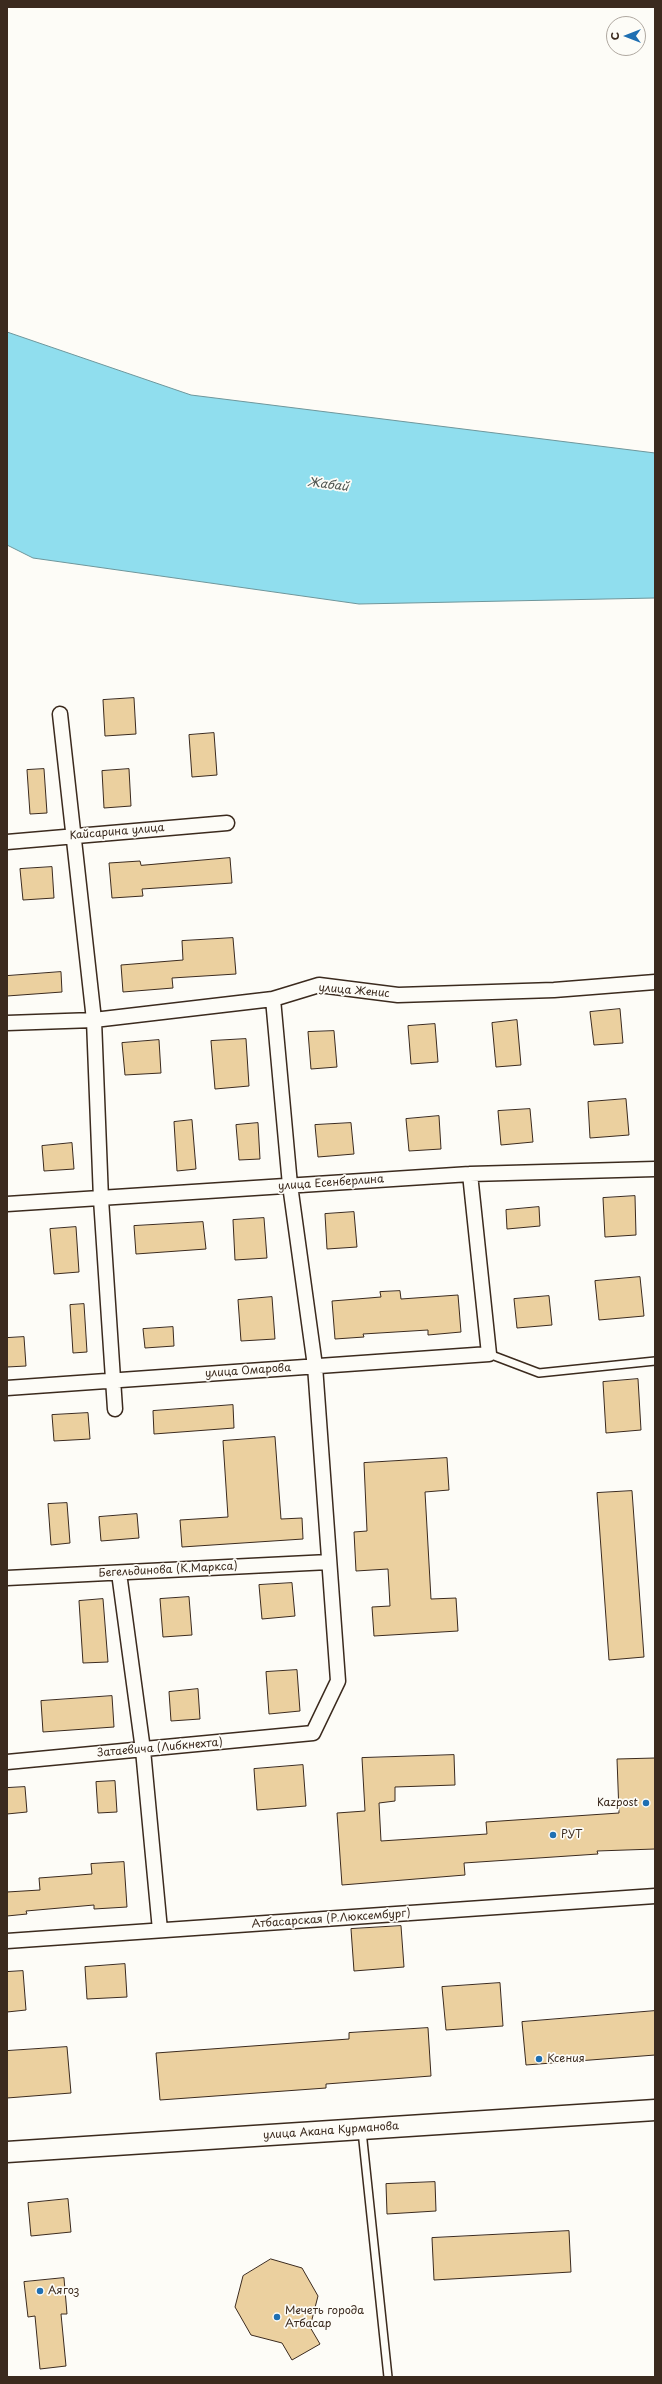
<!DOCTYPE html>
<html>
<head>
<meta charset="utf-8">
<style>
	body { margin:0 }
	#map { position:relative; width:662px; height:2384px; overflow:hidden; background:#fdfcf7; font-family:"Playpen Sans",sans-serif }
	canvas { display:block }
	.frame { position:absolute; inset:0; border:8px solid #3b2a1e; pointer-events:none }
	.north { position:absolute; left:606px; top:16px; width:40px; height:40px; box-sizing:border-box; background:#fdfcf7; border:1px solid #afa8a0; border-radius:50%; rotate:270deg; font-size:11px; font-weight:700; line-height:16px; text-align:center; color:#3b2a1e }
	.north::after { content:''; display:block; margin:auto; width:14px; height:18px; background:#1f6fb2; clip-path:polygon(50% 0,100% 100%,50% 72%,0 100%) }
</style>
</head>
<body>
<div id="map">
<canvas width="662" height="2384"></canvas>
<div class="frame"></div>
<div class="north">С</div>
</div>
<script>
const g = document.querySelector('canvas').getContext('2d');
g.lineJoin = 'round';
function paint(path, color) { g.fillStyle = color; g.fill(path, 'evenodd'); }
function stroke(path, color, width, dash) { g.strokeStyle = color; g.lineWidth = width; g.lineCap = dash ? 'butt' : 'round'; g.setLineDash(dash || []); g.stroke(path); }
function write(font, color, halo, rows, align = 'center') {
  g.font = font + ' "Playpen Sans",sans-serif'; g.lineWidth = 3.5; g.setLineDash([]); g.textBaseline = 'middle'; g.strokeStyle = halo; g.fillStyle = color; for (const [text, x, y, turn = 0] of rows) {
    g.save(); g.translate(x, y); g.rotate((+turn || 0) * Math.PI / 180); g.textAlign = isNaN(turn) ? turn : align; if (halo) g.strokeText(text, 0, 0); g.fillText(text, 0, 0); g.restore();
  }
}
const water = new Path2D(`
	M7,332L191,395L655,453V598L359,604L33,558L7,545Z`);
paint(water, '#90deee');
stroke(water, '#6e969b', 1);
const building = new Path2D(`
	M134,698L136,734L105,736L103,700Z
	M214,733L217,775L192,777L189,735Z
	M44,769L47,813L30,814L27,770Z
	M129,769L131,806L104,808L102,771Z
	M230,858L232,883L142,889L143,896L112,898L109,863L140,861L141,865Z
	M52,867L54,898L23,900L20,869Z
	M233,938L236,974L172,978L173,988L123,992L121,965L183,960L182,941Z
	M61,972L62,992L7,996V976Z
	M620,1009L623,1043L594,1045L590,1012Z
	M517,1020L521,1065L496,1067L492,1023Z
	M435,1024L438,1062L411,1064L408,1026Z
	M334,1031L337,1067L311,1069L308,1032Z
	M246,1039L249,1086L215,1089L211,1041Z
	M159,1040L161,1073L125,1075L122,1043Z
	M626,1099L629,1135L590,1138L588,1102Z
	M530,1109L533,1142L501,1145L498,1111Z
	M439,1116L441,1149L409,1151L406,1119Z
	M192,1120L196,1169L177,1171L174,1122Z
	M258,1123L260,1159L239,1160L236,1125Z
	M351,1123L354,1154L318,1157L315,1125Z
	M72,1143L74,1169L44,1171L42,1146Z
	M635,1196L636,1235L605,1237L603,1198Z
	M539,1207L540,1226L507,1229L506,1210Z
	M354,1212L357,1247L327,1249L325,1214Z
	M264,1218L267,1258L235,1260L233,1220Z
	M203,1222L206,1249L136,1254L134,1226Z
	M76,1227L79,1272L54,1274L50,1229Z
	M640,1277L644,1316L599,1320L595,1281Z
	M400,1291L401,1299L458,1295L461,1332L428,1335V1330L363,1334L364,1337L335,1339L332,1301L381,1297L380,1292Z
	M549,1296L552,1325L517,1328L514,1299Z
	M272,1297L275,1339L241,1341L238,1300Z
	M84,1304L87,1352L73,1353L70,1305Z
	M173,1327L174,1346L145,1348L143,1329Z
	M24,1337L26,1366L7,1367V1338Z
	M638,1379L641,1430L606,1433L603,1382Z
	M233,1405L234,1428L154,1434L153,1411Z
	M88,1413L90,1439L54,1441L52,1415Z
	M275,1437L281,1519L302,1518L303,1539L182,1547L180,1520L228,1517L223,1441Z
	M447,1458L449,1490L425,1492L431,1599L456,1598L458,1631L374,1636L372,1607L390,1606L388,1569L356,1571L354,1532L367,1531L364,1463Z
	M632,1491L644,1657L609,1660L597,1493Z
	M67,1503L70,1543L51,1545L48,1504Z
	M137,1514L139,1538L101,1541L99,1517Z
	M292,1583L295,1616L262,1619L259,1585Z
	M189,1597L192,1635L163,1637L160,1599Z
	M103,1599L108,1662L83,1663L79,1601Z
	M297,1670L300,1711L269,1714L266,1672Z
	M198,1689L200,1719L171,1721L169,1692Z
	M112,1696L114,1727L43,1732L41,1701Z
	M454,1755L455,1785L395,1787V1801L379,1803L381,1841L487,1834L486,1822L619,1813L617,1759L655,1758V1849L597,1851L598,1854L464,1863L465,1875L342,1885L337,1813L365,1811L362,1758Z
	M303,1765L306,1806L257,1810L254,1769Z
	M115,1781L117,1812L98,1813L96,1782Z
	M25,1787L27,1812L7,1814V1788Z
	M124,1862L127,1907L94,1909V1905L26,1911L27,1914L7,1916V1892L40,1890L39,1878L92,1874L91,1864Z
	M401,1926L404,1967L354,1971L351,1929Z
	M125,1964L127,1997L87,1999L85,1967Z
	M23,1971L26,2010L7,2012V1972Z
	M500,1983L503,2026L446,2030L442,1987Z
	M655,2011V2055L526,2065L522,2022Z
	M428,2028L431,2076L326,2084V2088L160,2100L156,2053L349,2039V2033Z
	M67,2047L71,2093L7,2098V2051Z
	M435,2182L436,2211L387,2214L386,2184Z
	M68,2199L71,2232L31,2236L28,2203Z
	M569,2231L571,2272L434,2280L432,2238Z
	M271,2259L302,2268L318,2296L310,2327L320,2344L292,2360L282,2343L251,2335L235,2307L243,2276Z
	M64,2278L67,2314H61L66,2366L40,2369L35,2316L28,2317L24,2282Z`);
paint(building, '#ebd09f');
stroke(building, '#3b2a1e', 1);
const service = new Path2D(`
	M489,1354L539,1373L655,1361
	M362,2131L388,2377`);
const minor = new Path2D(`
	M60,714L94,1020L101,1199L115,1409
	M7,842L227,823
	M7,1023L94,1020L273,999L319,985L398,995L554,990L655,982
	M7,1204L470,1174L655,1169
	M7,1388L489,1354L470,1174
	M119,1573L143,1750L160,1930
	M7,1578L329,1562
	M7,1762L313,1733L338,1681L315,1366L290,1185L273,999
	M7,1941L655,1896`);
const secondary = new Path2D(`
	M7,2152L655,2110`);
stroke(service, '#3b2a1e', 10);
stroke(minor, '#3b2a1e', 17);
stroke(secondary, '#3b2a1e', 23);
stroke(service, '#fdfcf7', 7);
stroke(minor, '#fdfcf7', 14);
stroke(secondary, '#fdfcf7', 20);
for (const [x, y, r, color] of [
	[646,1803,4,"#1f6fb2"],
	[553,1835,4,"#1f6fb2"],
	[539,2059,4,"#1f6fb2"],
	[40,2291,4,"#1f6fb2"],
	[277,2317,4,"#1f6fb2"]
]) { const dot = new Path2D(); dot.arc(x, y, r, 0, 2 * Math.PI); g.fillStyle = color; g.fill(dot); stroke(dot, '#fdfcf7', 1.5); }
write('11px', '#3b2a1e', '#fdfcf7', [
	["Кайсарина улица",117,832,-5],
	["улица Женис",354,991,5],
	["улица Есенберлина",331,1183,-4],
	["улица Омарова",248,1371,-4],
	["Бегельдинова (К.Маркса)",168,1570,-3],
	["Затаевича (Либкнехта)",160,1748,-5],
	["Атбасарская (Р.Люксембург)",331,1919,-4],
	["улица Акана Курманова",331,2131,-4]
]);
write('11px', '#3b2a1e', '#fdfcf7', [
	["Kazpost",638,1803,"right"],
	["РУТ",561,1835],
	["Ксения",547,2059],
	["Аягоз",48,2291],
	["Мечеть города",285,2311],
	["Атбасар",285,2324]
], 'left');
write('italic 12px', '#505752', '#fdfcf7', [
	["Жабай",328,485,7]
]);
</script>
</body>
</html>
